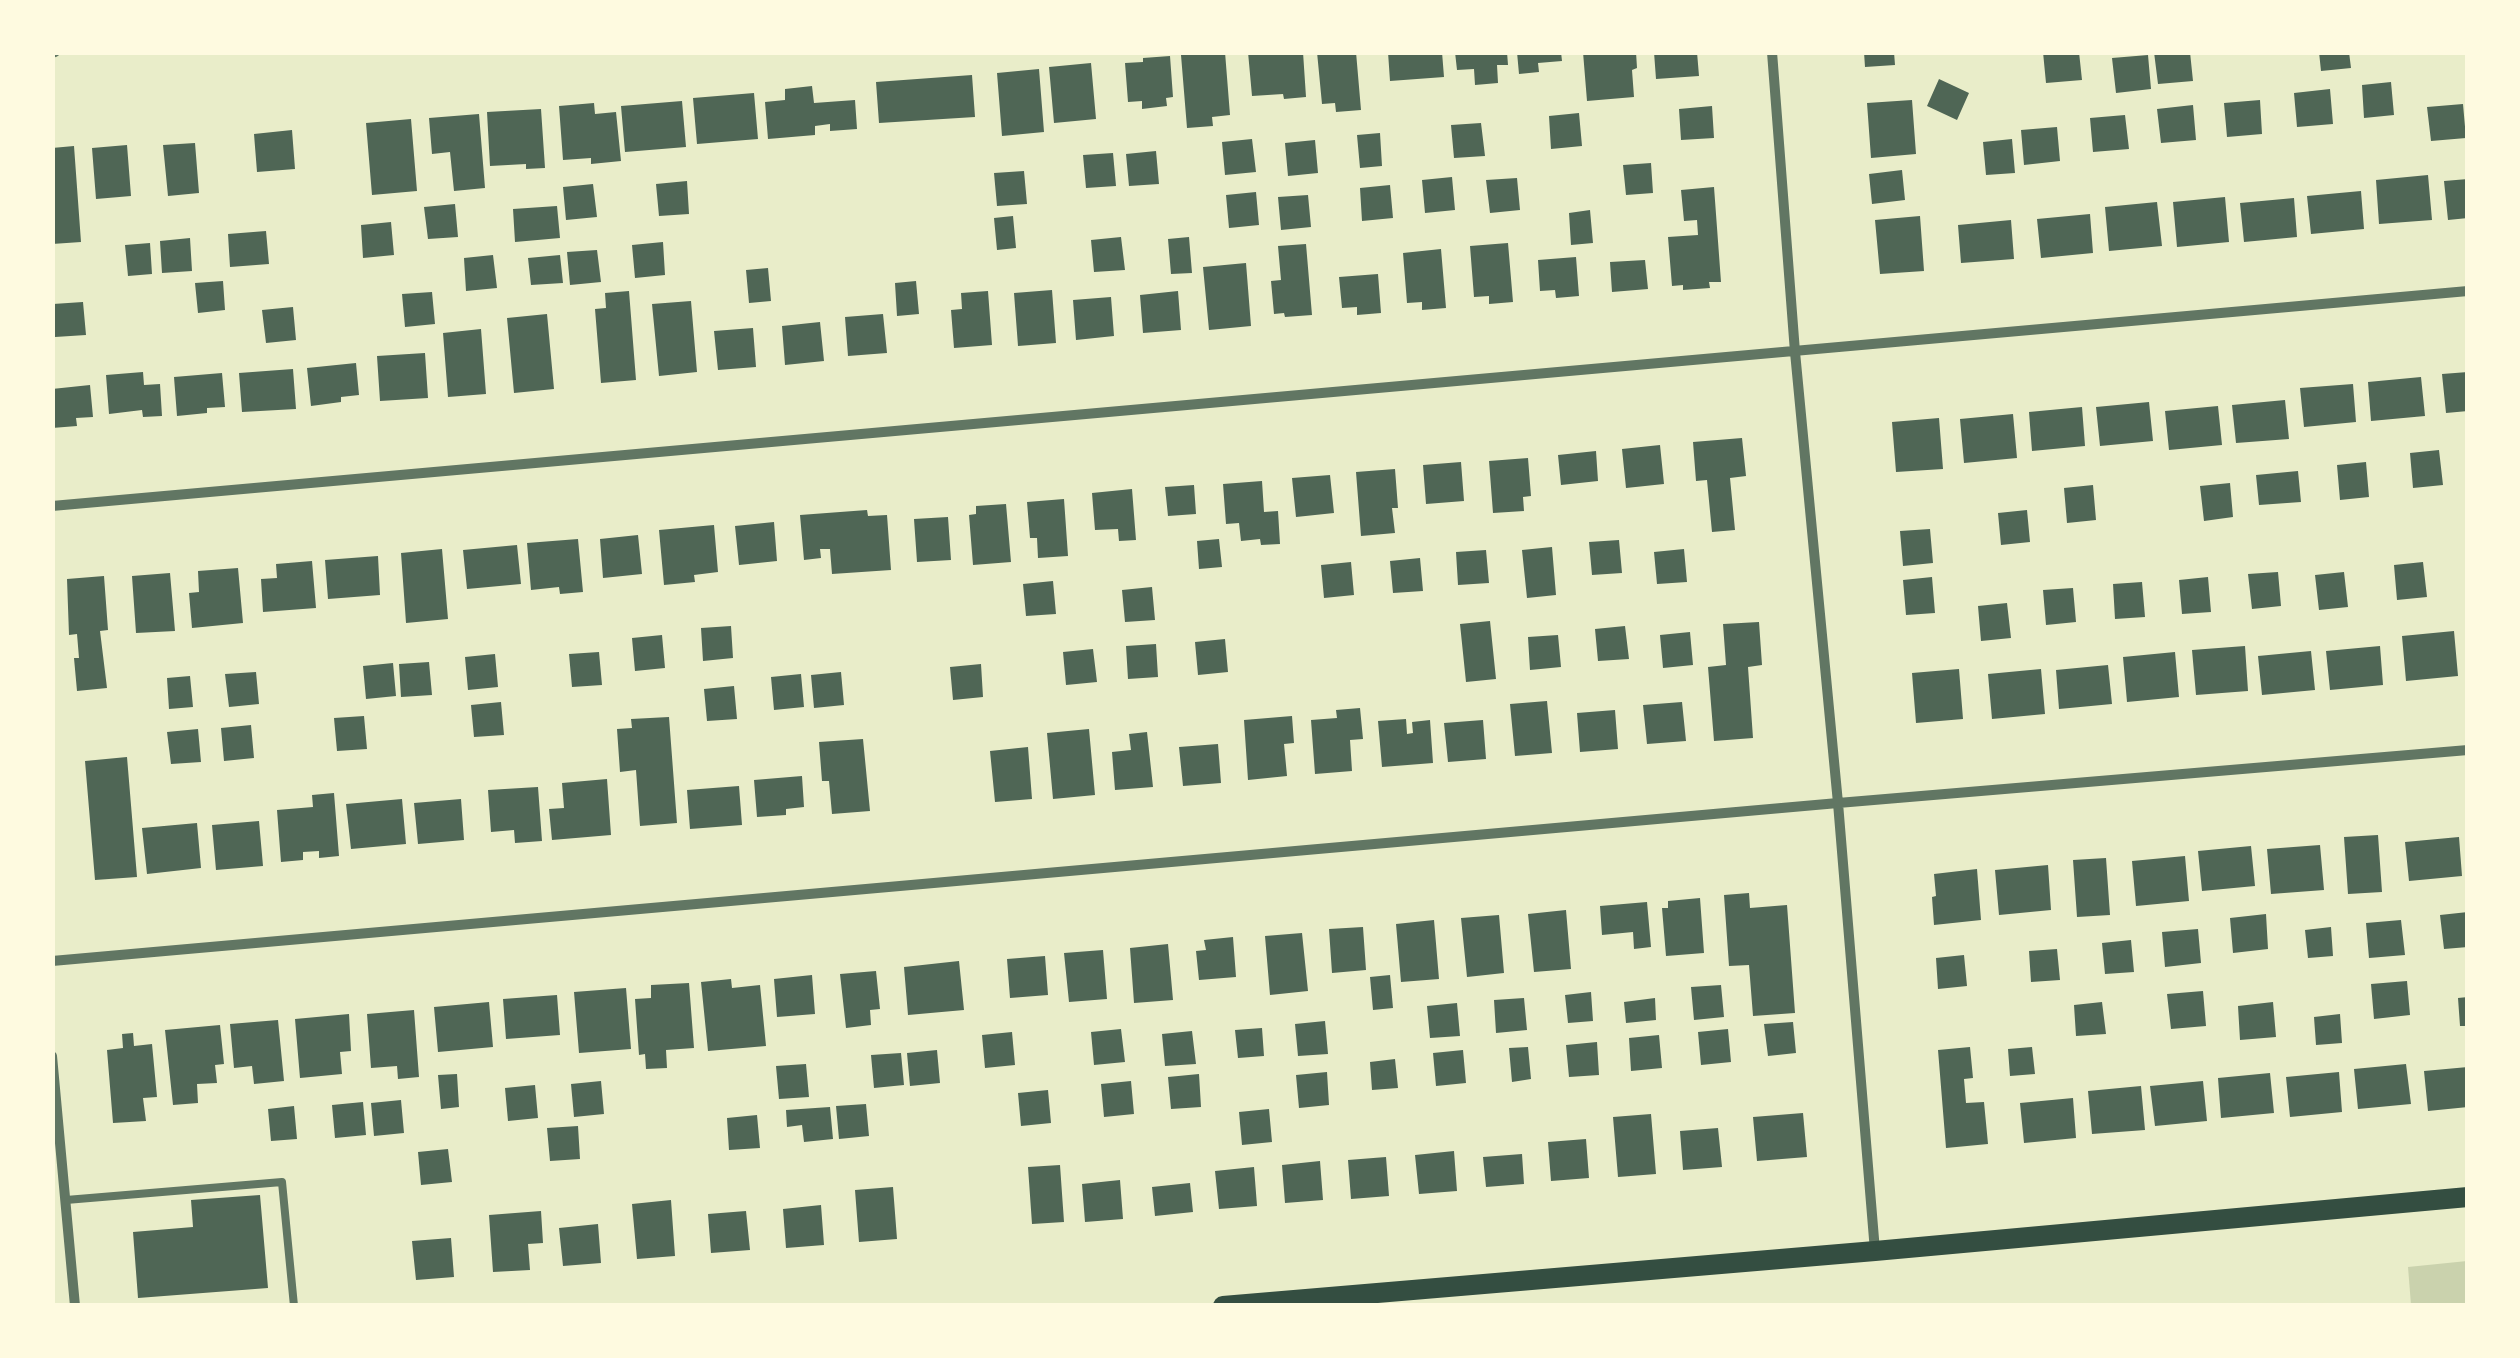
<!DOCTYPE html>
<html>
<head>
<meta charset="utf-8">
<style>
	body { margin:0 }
	#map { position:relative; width:2520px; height:1358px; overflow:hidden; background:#e9edc9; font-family:Poppins,sans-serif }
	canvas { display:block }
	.frame { position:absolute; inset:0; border:55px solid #fefae0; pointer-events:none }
</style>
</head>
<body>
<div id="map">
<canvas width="2520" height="1358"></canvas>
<div class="frame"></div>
</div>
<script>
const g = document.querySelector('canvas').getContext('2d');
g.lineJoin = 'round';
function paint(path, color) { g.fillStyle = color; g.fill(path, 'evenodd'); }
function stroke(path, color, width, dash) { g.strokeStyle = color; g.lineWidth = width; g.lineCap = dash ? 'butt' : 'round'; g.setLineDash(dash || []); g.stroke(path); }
paint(new Path2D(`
	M2467,1261V1305H2411L2408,1267Z`), '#cad2ad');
paint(new Path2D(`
	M1225,52L1230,115L1212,117L1213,126L1187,128L1181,55Z
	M1248,52H1303L1306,97L1284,99L1283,94L1252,96Z
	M1317,52H1356L1361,110L1336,112L1335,103L1322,104Z
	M1388,52H1442L1444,77L1390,81Z
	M1455,52H1507L1508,65H1497L1498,83L1475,85L1474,69L1457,70Z
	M1517,52H1561L1562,61L1538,63L1539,72L1519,74Z
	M1583,52H1636L1637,68L1632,70L1634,97L1587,101Z
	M1654,52H1697L1699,76L1656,79Z
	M1864,52H1894L1895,65L1865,67Z
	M2043,52H2079L2082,80L2046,83Z
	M2154,52H2190L2193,81L2158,84Z
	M2319,52H2349L2351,68L2321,71Z
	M2148,55L2151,89L2116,93L2112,58Z
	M1170,56L1173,97L1166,98L1167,106L1142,109V101L1128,102L1125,63L1143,62V58Z
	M1091,63L1096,119L1054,123L1049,67Z
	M1039,69L1044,132L1002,136L997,73Z
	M972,75L975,117L879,123L876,82Z
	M1939,79L1969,93L1957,120L1927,106Z
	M2391,82L2394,115L2364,118L2362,85Z
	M812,86L814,103L855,100L857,129L830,131V124L815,126V135L768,139L765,102L785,100V89Z
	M2330,89L2333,124L2297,127L2294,93Z
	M754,93L758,139L697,144L693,98Z
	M1912,100L1916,154L1871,158L1867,103Z
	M2260,100L2262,134L2227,137L2224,103Z
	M682,101L686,147L625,152L621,106Z
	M594,103L595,114L616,112L621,161L591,164V158L563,160L559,106Z
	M2463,104L2466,138L2431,141L2427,107Z
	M2193,105L2196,140L2161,143L2157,109Z
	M1712,106L1714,138L1681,140L1679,109Z
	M541,109L545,168L526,169V164L490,166L487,112Z
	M1579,113L1582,146L1551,149L1549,116Z
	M479,114L485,188L454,191L450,152L432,154L429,118Z
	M2125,115L2129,149L2093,152L2090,118Z
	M411,119L417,191L372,195L366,123Z
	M1481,123L1485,156L1454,158L1451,125Z
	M2057,127L2060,161L2024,165L2021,130Z
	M292,130L295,169L257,172L254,134Z
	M1380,133L1382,166L1360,168L1357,135Z
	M1252,139L1256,172L1225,175L1222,142Z
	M2012,139L2015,173L1986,175L1983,142Z
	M1315,140L1318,173L1288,176L1285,143Z
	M195,143L199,193L168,196L163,145Z
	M127,145L131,196L96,199L92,148Z
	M74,146L81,242L52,244V148Z
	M1156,151L1159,184L1129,186L1126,154Z
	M1113,153L1116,186L1086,188L1083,155Z
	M1651,163L1653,193L1626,195L1623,165Z
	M1902,170L1905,200L1872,204L1869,174Z
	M1024,171L1027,204L997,206L994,173Z
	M2428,175L2432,220L2379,224L2376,180Z
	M1452,177L1455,210L1425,213L1422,180Z
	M1517,178L1520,210L1490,213L1486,180Z
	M2468,179V218L2448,220L2444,181Z
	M687,181L689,214L659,216L656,184Z
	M593,184L597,217L566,220L563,187Z
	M1390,185L1393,218L1362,221L1360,188Z
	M1714,187L1721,282H1709L1710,288L1683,290V285L1672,286L1668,237L1698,235L1697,220L1684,221L1681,190Z
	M2361,191L2364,229L2311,234L2307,196Z
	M1256,192L1259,225L1229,228L1226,195Z
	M1308,195L1311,227L1281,230L1278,197Z
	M2225,197L2229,242L2177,247L2173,202Z
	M2294,198L2297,237L2244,242L2240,203Z
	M2157,202L2162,246L2109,251L2105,207Z
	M455,204L458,237L428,239L424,207Z
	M557,206L560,238L515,242L513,209Z
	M1590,210L1593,243L1571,245L1569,213Z
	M2090,214L2093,253L2041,258L2037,219Z
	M1013,216L1016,248L997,250L994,218Z
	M1920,216L1924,271L1880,274L1875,220Z
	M2011,220L2014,259L1961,263L1958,225Z
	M391,222L394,255L363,258L361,225Z
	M266,231L269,264L230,267L228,234Z
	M1121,237L1125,270L1094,272L1091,240Z
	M1189,237L1192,273L1171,274L1168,239Z
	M190,238L192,271L162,273L160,241Z
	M663,242L665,275L635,278L632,245Z
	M150,243L152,274L128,276L125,245Z
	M1508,243L1513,302L1489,304V296L1474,297L1470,246Z
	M1306,244L1312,315L1285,317L1284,313L1274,314L1271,281L1281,280L1278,246Z
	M1441,249L1446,308L1422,310V302L1407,303L1403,253Z
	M597,250L601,282L570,285L567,252Z
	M493,255L497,288L466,291L464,258Z
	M560,255L563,283L531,285L528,258Z
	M1576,257L1579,296L1556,298L1555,290L1540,291L1538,260Z
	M1645,260L1648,289L1612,292L1610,262Z
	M1246,263L1251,326L1209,330L1203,267Z
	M768,268L771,301L749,303L746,270Z
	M1378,274L1381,313L1357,315V307L1342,308L1339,277Z
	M223,281L225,310L198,313L195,283Z
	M916,281L919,314L897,316L895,283Z
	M1052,290L1056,343L1018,346L1014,293Z
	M629,291L636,380L601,383L595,309L606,308L605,293Z
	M988,291L992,345L954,348L951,310L962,309L961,293Z
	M1178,291L1181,330L1143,333L1140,295Z
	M432,292L435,324L405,327L402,294Z
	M1111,297L1114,336L1076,340L1073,300Z
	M691,301L697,372L659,376L652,304Z
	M83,302L86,335L55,337L53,304Z
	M293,307L296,340L266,343L262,310Z
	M547,314L554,389L514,393L507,318Z
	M883,314L887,353L848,356L845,317Z
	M820,322L824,361L785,365L782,326Z
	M753,328L756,367L718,370L714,331Z
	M481,329L486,394L448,397L443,333Z
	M425,353L428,398L380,401L377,356Z
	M356,363L359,395L341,397V402L311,406L307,368Z
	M293,369L296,409L242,412L239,373Z
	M143,372L144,385L160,384L162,416L143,417L142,410L109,414L106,375Z
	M2468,372V411L2446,413L2442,374Z
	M222,373L225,407L207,408V413L177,416L174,377Z
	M2421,377L2425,416L2371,421L2368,382Z
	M2353,384L2356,422L2304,427L2300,388Z
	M90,385L93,417L76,418L77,426L52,428V389Z
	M2285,400L2289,439L2236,443L2232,405Z
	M2149,402L2153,441L2100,446L2096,407Z
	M2218,406L2222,445L2169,450L2165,411Z
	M2082,407L2085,446L2032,451L2029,412Z
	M2013,414L2017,458L1964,463L1960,419Z
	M1939,418L1943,469L1896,472L1892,422Z
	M1742,438L1746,476L1730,478L1735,530L1712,532L1707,480L1696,481L1693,442Z
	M1660,445L1664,484L1626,488L1622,449Z
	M2439,450L2443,485L2413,488L2410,453Z
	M1596,451L1598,481L1561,485L1558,455Z
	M1528,458L1531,496L1523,497L1524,511L1493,513L1489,461Z
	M1461,462L1464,501L1426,504L1423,465Z
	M2366,462L2369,497L2340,500L2337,465Z
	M1395,469L1398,508H1392L1395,533L1361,536L1356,472Z
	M2298,471L2301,502L2259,505L2256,475Z
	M1330,475L1334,513L1296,517L1292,478Z
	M1262,481L1264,512L1278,511L1280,544L1261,545L1260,539L1241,541L1239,523L1226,524L1223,484Z
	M2230,483L2233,517L2204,521L2200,486Z
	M1194,485L1196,514L1168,516L1165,487Z
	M2093,485L2096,520L2067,523L2064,488Z
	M1132,489L1136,540L1119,541L1118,529L1095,530L1092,493Z
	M1064,499L1068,556L1038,558L1037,538H1030L1027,502Z
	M1006,504L1011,562L973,565L969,515L976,514V506Z
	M867,510L868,516L887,515L891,570L832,574L830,549H820L821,558L804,560L800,515Z
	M2027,510L2030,542L2001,545L1998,513Z
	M948,517L951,560L917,562L914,519Z
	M774,522L777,561L739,565L735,526Z
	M714,525L718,572L694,575L695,582L664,585L659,530Z
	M1930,529L1933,563L1903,566L1900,531Z
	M638,535L642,574L603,578L600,539Z
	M578,539L583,592L560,594L559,587L531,590L527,543Z
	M1219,539L1222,567L1199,569L1197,541Z
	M1619,540L1622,573L1592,575L1589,542Z
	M517,545L521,584L467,589L463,550Z
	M1552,547L1556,595L1527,598L1522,550Z
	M442,549L448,619L406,623L401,553Z
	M1684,549L1687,582L1657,584L1654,552Z
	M1486,550L1489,583L1458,585L1456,552Z
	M378,556L380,595L328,599L325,560Z
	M1420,558L1423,591L1393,593L1390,561Z
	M312,561L316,608L263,612L261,579L277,578L276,564Z
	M1351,562L1354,595L1324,598L1321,565Z
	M2423,562L2427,597L2397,600L2394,565Z
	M238,568L243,623L192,628L189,593L199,592L198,571Z
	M2278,572L2281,606L2252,609L2248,574Z
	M2344,572L2348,607L2319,610L2315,575Z
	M170,573L175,631L136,633L132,576Z
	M104,576L108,630L100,631L107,688L77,691L74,658H79L77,634L69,635L67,579Z
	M1932,577L1935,613L1906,615L1903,580Z
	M2208,577L2211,612L2182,614L2179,580Z
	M1053,581L1056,614L1026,616L1023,584Z
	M2142,582L2145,617L2115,619L2113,584Z
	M1152,587L1155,620L1125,622L1122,590Z
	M2073,588L2076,622L2046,625L2043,590Z
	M2007,603L2011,638L1981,641L1978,606Z
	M1490,621L1496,679L1466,682L1460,624Z
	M1759,622L1762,665L1748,667L1753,738L1714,741L1708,667L1726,665L1723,624Z
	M731,626L733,658L703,661L701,628Z
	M1625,626L1629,659L1598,661L1595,629Z
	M2454,631L2458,676L2406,681L2402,636Z
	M1690,632L1693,665L1663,668L1660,635Z
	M662,635L665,668L635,671L632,638Z
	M1558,635L1561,667L1530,670L1528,637Z
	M1225,639L1228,672L1198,675L1195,642Z
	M1156,644L1158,677L1128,679L1126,646Z
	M2245,646L2248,691L2196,695L2192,650Z
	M2380,646L2383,685L2330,690L2326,651Z
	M1093,649L1097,682L1066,685L1063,652Z
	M2311,651L2315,690L2262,695L2258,656Z
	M599,652L602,685L572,687L569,654Z
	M2175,652L2179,697L2127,702L2123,657Z
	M495,654L498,687L468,690L465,657Z
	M429,662L432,695L401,697L399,664Z
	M393,663L396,696L366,699L363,666Z
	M981,664L983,697L953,700L950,667Z
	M2108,665L2112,704L2059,709L2056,670Z
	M1959,669L1963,719L1916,723L1912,673Z
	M2041,669L2045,714L1992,719L1988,674Z
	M256,672L259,704L229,707L225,674Z
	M841,672L844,705L814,708L811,675Z
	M801,674L804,707L774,710L771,677Z
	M190,676L193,707L169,709L167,678Z
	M734,686L737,719L707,721L704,689Z
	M1547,701L1552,753L1515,756L1510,704Z
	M501,702L504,735L474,737L471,705Z
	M1682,702L1686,741L1647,744L1643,705Z
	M1360,708L1363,739L1350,740L1352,771L1315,774L1311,720L1337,718L1336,710Z
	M1615,710L1618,749L1580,752L1577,713Z
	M364,716L367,749L337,751L334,718Z
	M1292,716L1294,743L1284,744L1287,776L1248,780L1244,720Z
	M669,717L677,823L640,826L636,770L620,772L617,729L632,728L631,719Z
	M1406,719L1407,734L1413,733L1412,722L1430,720L1433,763L1382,767L1378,721Z
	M1483,720L1486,759L1448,762L1444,723Z
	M251,725L254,758L224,761L221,728Z
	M198,729L201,762L171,764L167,732Z
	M1089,729L1095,795L1053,799L1047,733Z
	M1147,732L1153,787L1115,790L1112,752L1131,750L1129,734Z
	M863,739L870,811L832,814L829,781H822L819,742Z
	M1218,744L1221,783L1183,786L1179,747Z
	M1028,747L1032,799L995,802L990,751Z
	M127,757L137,877L95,880L85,761Z
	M802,776L804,807L786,809V815L757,817L754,780Z
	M607,779L611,835L552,840L549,809L564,808L562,783Z
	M739,786L742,825L690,829L687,790Z
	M538,787L542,841L515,843L514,830L491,832L488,790Z
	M334,793L339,856L319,858V851L303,852V860L281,862L277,810L313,807L312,795Z
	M402,799L406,844L351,849L346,804Z
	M461,799L464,840L418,844L414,803Z
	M259,821L263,866L216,870L212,825Z
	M197,823L201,868L147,874L142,828Z
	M2378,835L2382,892L2348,894L2344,837Z
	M2459,837L2462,876L2409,881L2405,842Z
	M2320,845L2324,890L2271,894L2267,849Z
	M2251,846L2255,886L2202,891L2198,851Z
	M2185,856L2189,901L2136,906L2132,861Z
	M2106,858L2110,915L2077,917L2073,860Z
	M2048,865L2051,910L1999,915L1995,870Z
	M1977,869L1981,920L1934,925L1932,897L1936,896L1934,874Z
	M1749,893L1750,908L1787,905L1795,1013L1753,1016L1749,965L1729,966L1724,895Z
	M1700,898L1704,953L1666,956L1662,908H1668V901Z
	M1647,902L1651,947L1634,949L1633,932L1602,935L1600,906Z
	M1566,910L1571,969L1534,972L1528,914Z
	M2468,912V947L2444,949L2440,915Z
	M2266,914L2268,949L2233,953L2230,918Z
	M1499,915L1504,973L1467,977L1461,918Z
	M1434,920L1439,979L1401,982L1396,924Z
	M2401,920L2405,955L2369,958L2366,923Z
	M1363,927L1366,970L1332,973L1329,929Z
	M2331,927L2333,956L2308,958L2305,930Z
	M2198,929L2201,963L2165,967L2162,932Z
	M1302,933L1308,991L1270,995L1265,936Z
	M1233,937L1236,977L1199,980L1196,951L1206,950L1204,940Z
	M2131,940L2134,972L2105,974L2102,943Z
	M1168,944L1173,1000L1134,1003L1130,948Z
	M2057,949L2060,980L2031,982L2029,951Z
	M1103,950L1107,999L1069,1002L1064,953Z
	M1964,955L1967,986L1938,989L1936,958Z
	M1045,956L1048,995L1010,998L1007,959Z
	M959,961L964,1010L908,1015L904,967Z
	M876,971L880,1009L870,1010L871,1025L846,1028L840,974Z
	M812,975L815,1014L777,1017L774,979Z
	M1390,975L1393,1008L1373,1010L1370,977Z
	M731,979L732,988L760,985L766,1046L708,1051L701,982Z
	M2407,981L2410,1015L2374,1019L2371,984Z
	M689,983L694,1048L666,1050L667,1068L646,1069L645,1054L639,1055L635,999L651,998V985Z
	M1721,985L1724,1017L1694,1020L1691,987Z
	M626,988L631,1049L579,1053L574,992Z
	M2203,991L2206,1026L2171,1029L2167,994Z
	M1591,992L1593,1021L1568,1023L1565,995Z
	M557,995L560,1035L506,1039L503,999Z
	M2468,997V1026H2460L2458,998Z
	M1524,998L1527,1030L1496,1033L1494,1000Z
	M1655,998L1656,1020L1626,1023L1624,1002Z
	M489,1002L493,1047L438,1052L434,1007Z
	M2102,1002L2106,1034L2076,1036L2074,1005Z
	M2273,1002L2276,1037L2240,1040L2238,1006Z
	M1457,1003L1460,1036L1430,1038L1427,1006Z
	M414,1010L419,1077L398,1079L397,1066L371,1068L367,1014Z
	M349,1014L351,1051L340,1052L342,1074L300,1078L295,1019Z
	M2340,1014L2342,1043L2316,1045L2314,1017Z
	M278,1020L284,1081L254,1084L252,1066L234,1068L230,1024Z
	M1325,1021L1328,1054L1298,1056L1295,1024Z
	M1793,1022L1796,1053L1768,1056L1764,1024Z
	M220,1025L224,1064L215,1065L217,1083L197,1084L198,1103L173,1105L165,1030Z
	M1262,1028L1264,1056L1238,1058L1235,1030Z
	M1121,1029L1125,1062L1094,1065L1091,1032Z
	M1728,1029L1731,1062L1701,1065L1698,1032Z
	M1192,1031L1196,1064L1165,1066L1162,1034Z
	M1012,1032L1015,1065L985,1068L982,1035Z
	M133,1033L134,1046L152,1044L157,1097L143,1098L146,1121L113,1123L107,1050L123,1048L122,1034Z
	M1659,1035L1662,1068L1631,1071L1629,1038Z
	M1597,1042L1599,1075L1569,1077L1566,1045Z
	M1528,1047L1531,1079L1512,1082L1509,1048Z
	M1970,1047L1973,1078L1964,1079L1966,1103L1984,1102L1988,1144L1946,1148L1938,1050Z
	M2032,1047L2035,1074L2010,1076L2008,1049Z
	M937,1050L940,1083L910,1086L907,1053Z
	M1463,1050L1466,1083L1436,1086L1433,1053Z
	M901,1053L904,1085L874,1088L871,1055Z
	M1395,1059L1398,1088L1372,1090L1370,1062Z
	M806,1064L809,1097L779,1099L776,1066Z
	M2406,1064L2411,1104L2358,1109L2354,1069Z
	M2468,1067V1107L2428,1111L2424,1071Z
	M1327,1072L1329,1105L1299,1108L1296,1075Z
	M2339,1072L2342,1112L2290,1117L2286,1077Z
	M2270,1073L2274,1113L2221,1118L2218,1078Z
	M457,1074L459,1107L441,1109L438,1075Z
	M1199,1074L1201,1107L1171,1109L1168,1077Z
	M601,1081L604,1114L574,1117L571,1084Z
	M1131,1081L1134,1114L1104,1117L1101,1084Z
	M2203,1081L2207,1121L2155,1126L2150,1086Z
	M535,1085L538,1118L508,1121L505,1088Z
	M2141,1086L2145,1130L2092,1134L2088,1091Z
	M1048,1090L1051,1123L1021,1126L1018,1093Z
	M2073,1098L2076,1138L2024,1143L2020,1103Z
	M401,1100L404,1133L374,1136L371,1103Z
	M363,1102L366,1135L335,1138L332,1105Z
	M866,1104L869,1136L839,1139L836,1106Z
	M294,1106L297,1139L271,1141L268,1109Z
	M830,1107L833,1139L804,1142L802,1125L787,1127L786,1110Z
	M1269,1109L1272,1142L1242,1145L1239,1112Z
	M1803,1113L1807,1157L1757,1161L1753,1117Z
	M1651,1114L1656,1174L1618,1177L1613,1117Z
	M757,1115L760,1148L729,1150L727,1118Z
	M578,1126L580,1159L550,1161L547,1128Z
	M1718,1128L1722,1167L1683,1170L1680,1131Z
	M1586,1139L1589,1178L1551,1181L1548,1142Z
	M448,1149L452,1182L421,1185L418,1152Z
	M1454,1151L1457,1191L1419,1194L1415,1155Z
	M1522,1154L1524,1184L1486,1187L1483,1157Z
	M1386,1157L1389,1196L1351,1199L1348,1160Z
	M1320,1161L1323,1200L1285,1203L1282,1165Z
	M1060,1165L1064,1222L1032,1224L1028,1167Z
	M1254,1167L1257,1206L1219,1209L1215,1171Z
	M1120,1180L1123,1219L1085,1222L1082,1184Z
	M1190,1183L1193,1212L1155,1216L1152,1187Z
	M893,1187L897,1239L859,1242L855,1190Z
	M260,1195L268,1288L138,1298L133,1232L193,1227L191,1200Z
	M671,1200L675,1256L637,1259L632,1204Z
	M821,1205L824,1245L786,1248L783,1209Z
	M541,1211L543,1243L528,1244L530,1270L493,1272L489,1215Z
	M746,1211L750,1250L711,1253L708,1214Z
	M598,1224L601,1263L563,1266L559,1228Z
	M451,1238L454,1277L416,1280L412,1241Z`), '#4f6655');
stroke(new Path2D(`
	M66,1200L282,1182L294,1306`), '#617663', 8);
stroke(new Path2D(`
	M1772,52L1795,352L1838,803L1875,1251
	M52,53L55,52
	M52,506L2468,291
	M52,961L1838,803L2468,750
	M52,1056L75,1306`), '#617663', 10);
stroke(new Path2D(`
	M1223,1306L1875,1251L2468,1197`), '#344e41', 20);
</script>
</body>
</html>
